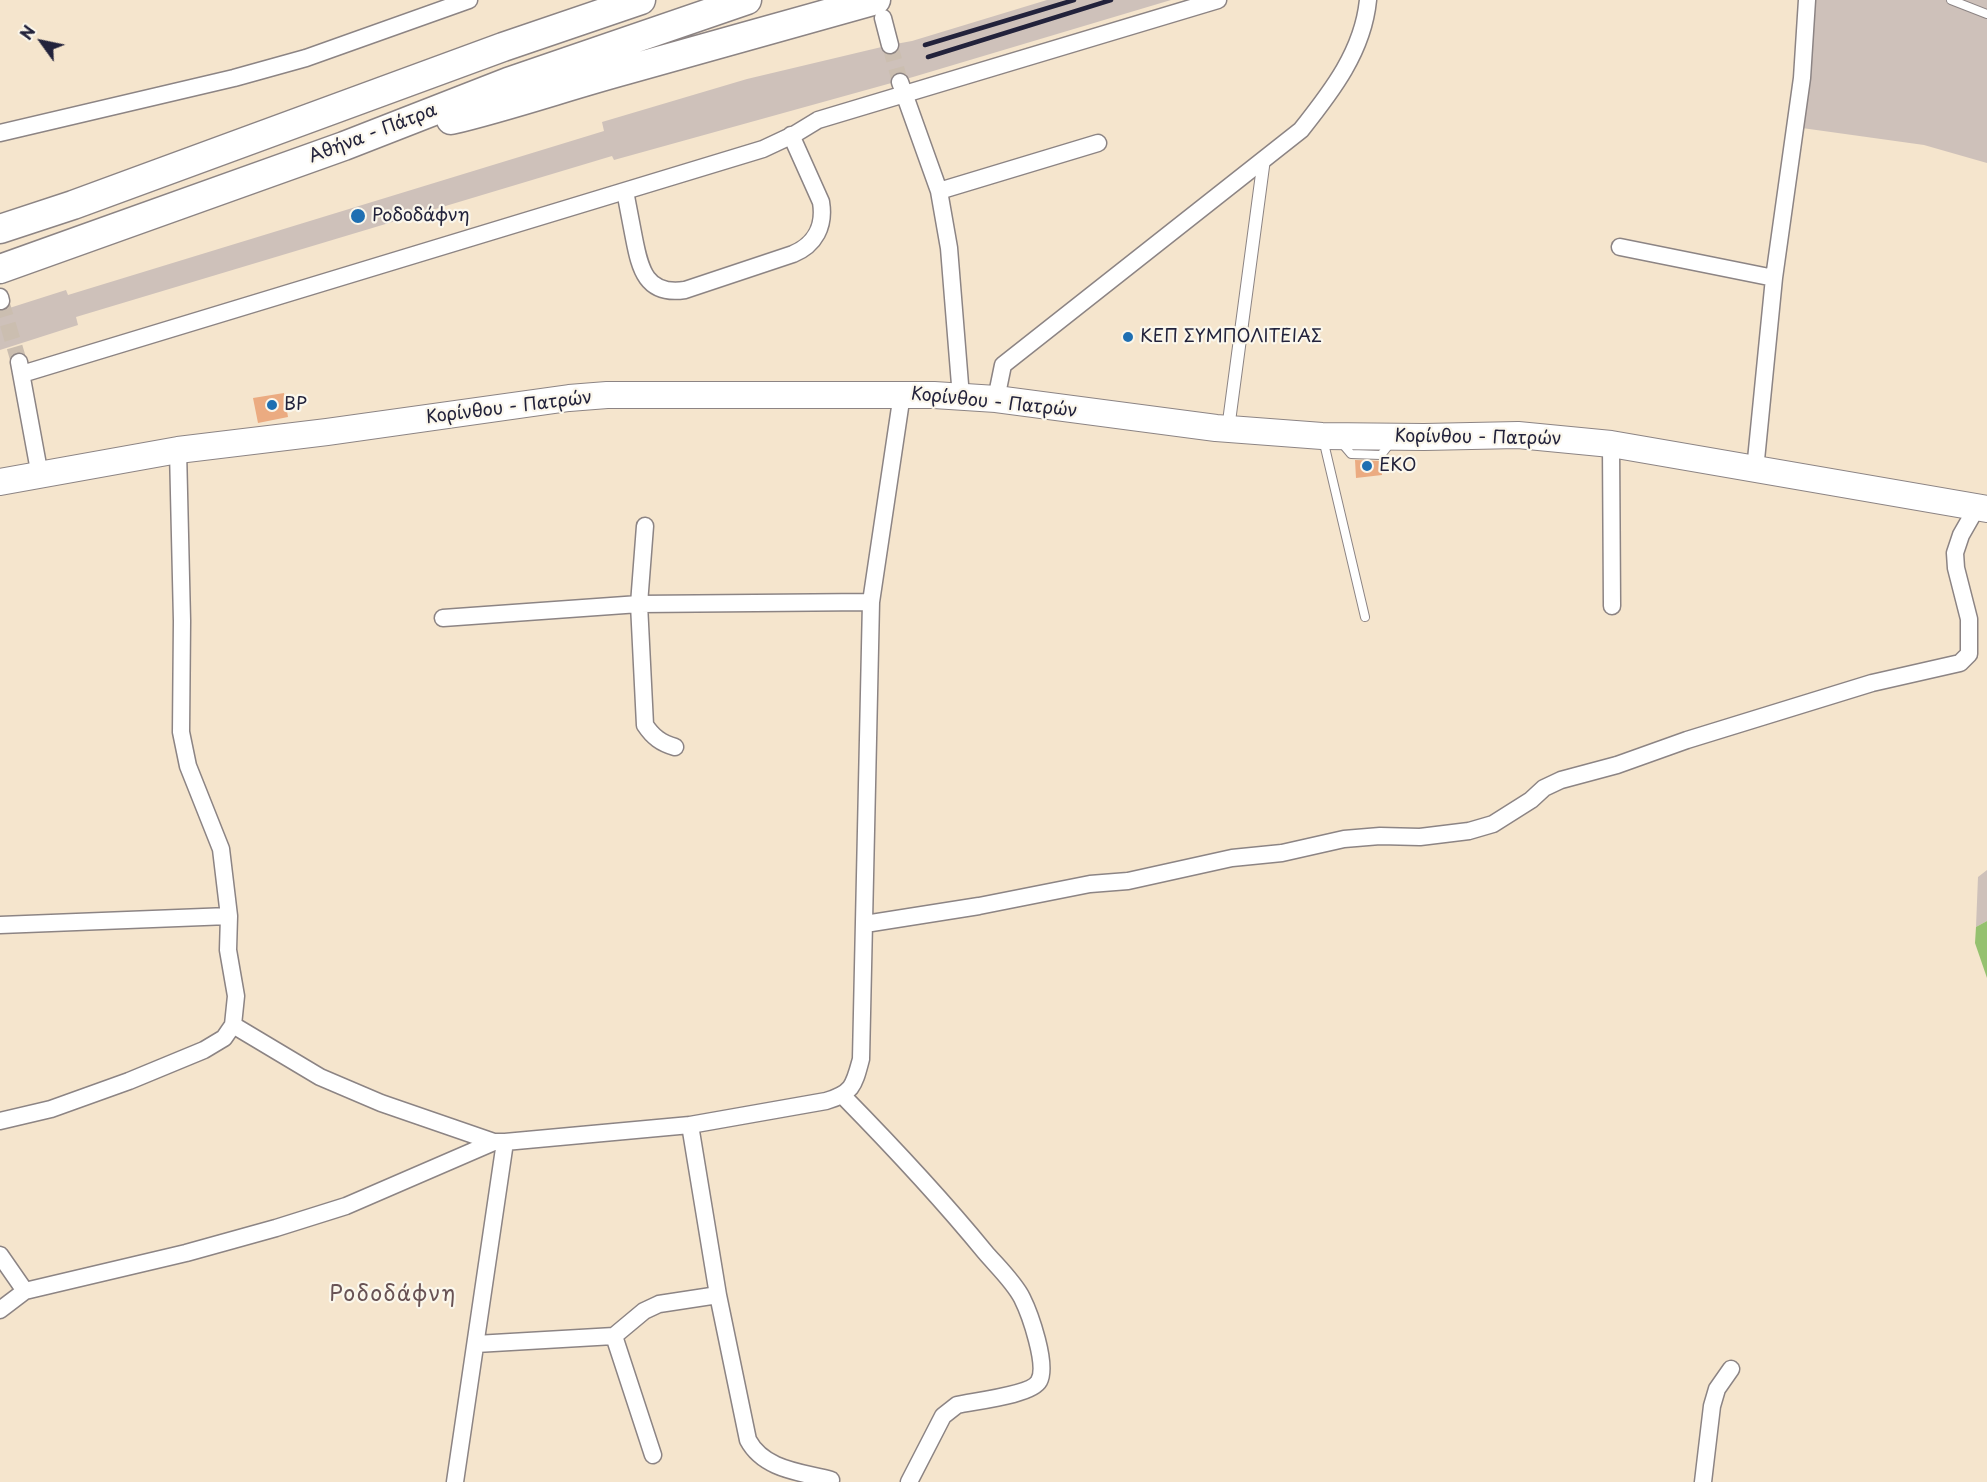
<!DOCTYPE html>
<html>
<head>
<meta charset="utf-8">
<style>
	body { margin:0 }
	#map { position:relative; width:1987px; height:1482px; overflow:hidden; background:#f5e5cd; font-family:"Playpen Sans",sans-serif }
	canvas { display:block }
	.north { position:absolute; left:12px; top:12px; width:60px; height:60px; -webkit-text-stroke:4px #fbf7ec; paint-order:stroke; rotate:303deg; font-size:16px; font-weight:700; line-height:24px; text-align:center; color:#22223b }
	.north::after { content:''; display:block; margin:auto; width:21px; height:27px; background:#22223b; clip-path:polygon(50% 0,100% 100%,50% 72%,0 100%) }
</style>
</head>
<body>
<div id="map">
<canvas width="1987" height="1482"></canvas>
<div class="north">N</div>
</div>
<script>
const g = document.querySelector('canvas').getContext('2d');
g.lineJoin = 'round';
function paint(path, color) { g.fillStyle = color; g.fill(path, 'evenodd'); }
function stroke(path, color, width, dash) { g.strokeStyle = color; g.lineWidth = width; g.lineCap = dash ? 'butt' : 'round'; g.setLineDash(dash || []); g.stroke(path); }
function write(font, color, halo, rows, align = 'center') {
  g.font = font + ' "Playpen Sans",sans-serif'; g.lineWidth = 4.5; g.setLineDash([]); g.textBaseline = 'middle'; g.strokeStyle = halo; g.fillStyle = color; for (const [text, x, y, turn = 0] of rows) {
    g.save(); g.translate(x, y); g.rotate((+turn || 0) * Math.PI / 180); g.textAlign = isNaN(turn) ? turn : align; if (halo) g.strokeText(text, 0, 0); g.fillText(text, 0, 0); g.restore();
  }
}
paint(new Path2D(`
	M1047,0H1171L913,77L614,160L612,156L76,317L78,325L0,350V311L66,290L68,295L604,131L602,122L747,79L890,45L912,41Z
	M1809,0H1987V163L1924,145L1802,128Z
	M1987,870V921L1976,927L1978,877Z`), '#cec1ba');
paint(new Path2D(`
	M1987,921V978L1975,943L1976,927Z`), '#95c16f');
paint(new Path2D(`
	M284,393L288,417L258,423L253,398Z
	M1355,460L1381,461L1382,475L1356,478Z`), '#ebab81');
stroke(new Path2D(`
	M890,45L900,82
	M1,301L19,362`), '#cbbeb0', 16, [16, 8]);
const service = new Path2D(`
	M1951,0L1987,14
	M1323,439L1365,617
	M1340,441L1351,454L1381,455L1392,441`);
const pedestrian = new Path2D(`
	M1228,429L1264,159`);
const minor = new Path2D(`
	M883,18L890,45
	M900,82L939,191L949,248L961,397
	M0,133L234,78L306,58L469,0
	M625,191C628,206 631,222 634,238C640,269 646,296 685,290L793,254C815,245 825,226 821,202L791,135
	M939,191L1098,143
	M1620,247L1774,278
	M0,297L1,301
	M19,362L40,476
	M22,374L763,149L795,134L818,120L1218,0
	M996,399L1003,365L1301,130C1332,91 1363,51 1368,0
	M1611,444L1612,606
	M178,450L182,621L181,732L188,766L221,849L229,916L228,950L236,996L233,1025L320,1077L381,1103L494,1142
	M1755,470L1774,278L1802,78L1807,0
	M645,526L639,604L645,725C653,737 661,743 675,747
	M443,618L639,604L871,602
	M865,924L979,906L1090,884L1128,881L1232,858L1282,853L1344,839L1380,836L1420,837L1469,831L1493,824L1531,800L1544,788L1561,780L1617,765L1687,740L1872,683L1960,663L1969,654V619L1956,568L1955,553L1961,535L1977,507
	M0,925L229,916
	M843,1096C892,1146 940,1197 985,1252C996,1265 1014,1282 1022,1298C1030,1314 1048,1365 1039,1381C1032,1395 974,1401 957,1405L943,1416L909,1482
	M0,1121L51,1109L129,1081L204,1050L224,1038L233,1025
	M505,1142L690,1125
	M0,1255L25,1291
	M718,1295L690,1125L826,1101C853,1093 854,1085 861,1059L871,602L902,394
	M0,1310L25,1291L186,1253L276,1228L346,1206L494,1142H505L455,1482
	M614,1336L653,1455
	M476,1344L614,1336L644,1311L659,1304L718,1295L748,1440C764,1470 801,1472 831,1480L830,1482
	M1703,1482L1712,1406L1717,1389L1731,1369`);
const primary = new Path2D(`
	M0,482L178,450L327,432L569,398L607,395H934L996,399L1216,428L1322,436L1424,437L1518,435L1611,444L1987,509`);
const motorway = new Path2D(`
	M451,120C510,106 567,86 626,70C709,46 793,24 876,0
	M0,229L73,205L503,47L641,0
	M0,269L344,146L508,82L747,0`);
stroke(service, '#8c8484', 10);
stroke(pedestrian, '#8c8484', 14);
stroke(minor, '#8c8484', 19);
stroke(primary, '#8c8484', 28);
stroke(motorway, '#8c8484', 31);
stroke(service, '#fff', 8);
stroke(pedestrian, '#fff', 12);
stroke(minor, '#fff', 16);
stroke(primary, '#fff', 26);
stroke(motorway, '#fff', 28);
stroke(new Path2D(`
	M925,45L1074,0
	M928,57L1111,0`), '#22223b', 4.5);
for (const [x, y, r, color] of [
	[358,216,8,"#1f6fb2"],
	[1128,337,6,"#1f6fb2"],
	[272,405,6,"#1f6fb2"],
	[1367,466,6,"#1f6fb2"]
]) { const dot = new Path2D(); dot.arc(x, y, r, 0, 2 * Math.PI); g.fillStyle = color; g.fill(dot); stroke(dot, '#fbf7ec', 2); }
write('18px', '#22223b', '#fbf7ec', [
	["Αθήνα - Πάτρα",373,134,-21],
	["Κορίνθου - Πατρών",994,403,6],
	["Κορίνθου - Πατρών",509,408,-7],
	["Κορίνθου - Πατρών",1478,438,1]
]);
write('18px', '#22223b', '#fbf7ec', [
	["Ροδοδάφνη",372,216],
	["ΚΕΠ ΣΥΜΠΟΛΙΤΕΙΑΣ",1140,337],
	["BP",284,405],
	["EKO",1379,466]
], 'left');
g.letterSpacing = '1.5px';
write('21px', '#685254', '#fbf7ec', [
	["Ροδοδάφνη",393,1295]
]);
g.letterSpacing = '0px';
</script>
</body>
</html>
